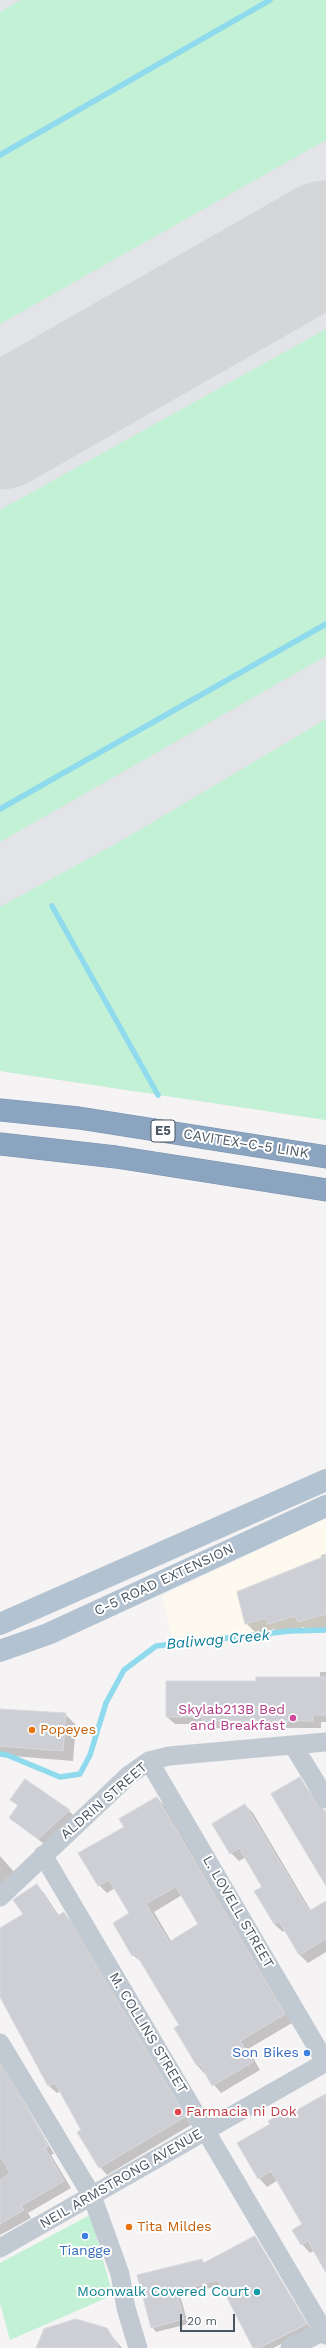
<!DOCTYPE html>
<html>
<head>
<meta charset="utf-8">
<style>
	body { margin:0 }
	#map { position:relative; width:326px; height:2348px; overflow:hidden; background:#f5f3f3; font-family:"Work Sans",sans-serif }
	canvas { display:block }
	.scale { position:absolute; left:180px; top:2314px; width:55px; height:18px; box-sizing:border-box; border:2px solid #4a5661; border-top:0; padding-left:5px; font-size:12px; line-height:14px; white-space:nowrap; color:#4a5661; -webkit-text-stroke:3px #fff; paint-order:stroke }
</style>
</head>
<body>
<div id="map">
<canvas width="326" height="2348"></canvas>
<div class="scale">20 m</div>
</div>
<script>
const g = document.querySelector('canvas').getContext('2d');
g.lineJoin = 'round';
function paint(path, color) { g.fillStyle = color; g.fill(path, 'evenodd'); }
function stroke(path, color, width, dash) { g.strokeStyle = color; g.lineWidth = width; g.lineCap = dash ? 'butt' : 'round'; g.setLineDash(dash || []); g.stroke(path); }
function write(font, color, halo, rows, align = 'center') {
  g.font = font + ' "Work Sans",sans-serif'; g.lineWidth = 4; g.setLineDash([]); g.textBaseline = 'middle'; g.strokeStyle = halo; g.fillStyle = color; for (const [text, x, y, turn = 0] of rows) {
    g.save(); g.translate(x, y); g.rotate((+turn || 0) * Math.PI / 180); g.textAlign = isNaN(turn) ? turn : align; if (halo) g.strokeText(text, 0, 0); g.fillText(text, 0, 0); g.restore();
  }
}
paint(new Path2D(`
	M326,1518V1627L172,1638L162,1596Z`), '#fdf9ef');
paint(new Path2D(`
	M0,0H326V1120L0,1071Z`), '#e2e4e7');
paint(new Path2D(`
	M21,0H326V140L0,324V12Z
	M326,329V656L0,842V510Z
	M326,719V1120L0,1071V907L121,841Z
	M90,2215L113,2295L10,2340L0,2303V2263Z`), '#c3f1d5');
paint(new Path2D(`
	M326,1554V1627L309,1632L304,1627L279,1634L274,1629L257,1634L246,1623L322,1559L321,1555Z
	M320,1672H326V1722H321V1728H211L207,1724H175L167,1717L257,1682L320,1678Z
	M0,1710L65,1714L76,1725L73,1761L0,1755Z
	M299,1778L326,1812V1884Z
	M26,1781L69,1811L78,1820L48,1847L10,1818L18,1806L12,1800Z
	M157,1798L165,1806L292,2023L248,2049L260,2070L221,2093L197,2065L180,2025L142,1963L133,1955L114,1923L130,1913L115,1888L107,1893L99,1885L125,1827ZM182,1895L200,1924L171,1941L154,1912Z
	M245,1805L253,1813L311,1911L326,1902V1952L308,1963L300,1955L285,1930L283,1932L274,1924L263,1887L246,1857L239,1861L231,1853Z
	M0,1856L15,1873L0,1887Z
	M37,1885L44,1893L59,1916L64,1913L71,1921L191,2125L107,2175L100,2167L61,2091L57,2093L49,2086L0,1995V1929L24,1914Z
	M0,2061L54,2154L51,2155L71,2188L28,2213L31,2218L0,2235Z
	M326,2095V2270L315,2250L310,2253L302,2244L303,2225L278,2180L267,2187L259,2178L271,2125L287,2111L290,2115Z
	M255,2237L311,2329L273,2348H254L222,2285L180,2295L188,2324L156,2332L152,2327L138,2276L202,2260L205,2263Z
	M106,2329L122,2348H37Z`), '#0003');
stroke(new Path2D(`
	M0,155L270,0
	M0,809L326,624
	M52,906L158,1095
	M0,1754L7,1755L60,1777L80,1774L90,1755L106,1703L124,1670L156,1646L290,1631L326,1630`), '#90daee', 5.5);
stroke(new Path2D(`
	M0,428L326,242`), '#d5d6d8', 123);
const building = new Path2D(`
	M326,1556V1614L298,1622L295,1616L268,1624L266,1618L245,1624L237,1592Z
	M256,1677H326V1715H313V1721H202V1717H166V1681H256Z
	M0,1709L66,1713L63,1751L0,1746Z
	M300,1777L317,1805L326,1812V1886L271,1794Z
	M25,1779L70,1810L38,1839L9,1818L18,1805L10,1800Z
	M157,1797L285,2014L240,2041L253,2062L212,2086L200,2064L197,2066L174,2028L179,2025L157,1989L136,1954L132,1956L113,1923L129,1913L109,1880L98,1886L78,1853L124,1827L119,1819ZM176,1887L198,1924L169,1942L146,1904Z
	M245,1804L309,1911L326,1901V1939L299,1955L279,1921L274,1924L254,1891L262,1887L239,1848L230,1854L212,1824Z
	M37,1884L57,1916L64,1912L185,2117L99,2168L77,2132L81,2130L55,2083L48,2086L0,1997V1928L23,1914L13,1900Z
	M0,2064L48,2146L45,2148L64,2181L21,2206L24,2210L0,2224V2180L10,2173L0,2156Z
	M326,2094V2273L308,2241L301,2245L292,2230L302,2224L271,2171L258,2179L237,2143L270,2124L268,2121L287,2110L289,2114Z
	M255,2236L307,2324L259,2348H253L218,2280L176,2291L184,2319L151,2328L137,2275L202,2259L203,2263Z
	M76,2319L107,2328L119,2348H36L44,2329Z`);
paint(building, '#cdcfd5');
stroke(building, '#d7d9de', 1);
const highway = new Path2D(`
	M0,1110L79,1118L326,1157
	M0,1144L116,1157L326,1190`);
stroke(highway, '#7690ad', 23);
stroke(new Path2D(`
	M293,1745L326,1799
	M149,1761L326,2063
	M43,1855L326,2335
	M0,1897L129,1775L149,1761L169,1756L326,1742
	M0,2043L92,2196L120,2274L126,2308L138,2348
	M0,2248L326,2062
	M290,2348L324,2331`), '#c1cad2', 19);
stroke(new Path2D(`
	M0,1624L326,1480
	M0,1651L48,1634L326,1506`), '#b3c2d1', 22);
stroke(highway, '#8ba5c1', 22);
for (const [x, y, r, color] of [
	[293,1718,4,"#d1479c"],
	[32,1730,4,"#e8710a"],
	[307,2053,4,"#3f7fe0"],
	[178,2112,4,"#e0444e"],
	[129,2227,4,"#e8710a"],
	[85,2236,4,"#3f7fe0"],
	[257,2292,4,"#0f9aa8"]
]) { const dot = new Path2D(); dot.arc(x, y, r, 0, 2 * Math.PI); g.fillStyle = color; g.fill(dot); stroke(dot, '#fff', 1.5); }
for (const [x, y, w] of [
	[163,1131,24]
]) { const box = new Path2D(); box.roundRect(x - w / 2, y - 11, w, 22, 3); g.fillStyle = '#fff'; g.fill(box); stroke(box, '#4a5661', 1); }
write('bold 13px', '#4a5661', null, [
	["E5",163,1131]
]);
write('14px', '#4a5661', '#fff', [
	["CAVITEX–C-5 LINK",246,1144,9],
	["C-5 ROAD EXTENSION",164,1580,-25],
	["ALDRIN STREET",104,1801,-41],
	["L. LOVELL STREET",238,1912,60],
	["M. COLLINS STREET",148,2033,59],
	["NEIL ARMSTRONG AVENUE",121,2179,-30]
]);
write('14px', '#b23c85', '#fff', [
	["Skylab213B Bed",285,1710],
	["and Breakfast",285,1726]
], 'right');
write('14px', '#c56008', '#fff', [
	["Popeyes",40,1730],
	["Tita Mildes",137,2227]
], 'left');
write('14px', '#366cbe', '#fff', [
	["Son Bikes",299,2053],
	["Tiangge",85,2251,"center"]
], 'right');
write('14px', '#be3a42', '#fff', [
	["Farmacia ni Dok",186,2112]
], 'left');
write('14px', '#0d838f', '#fff', [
	["Moonwalk Covered Court",249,2292]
], 'right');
write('italic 15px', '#0c7c9b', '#fff', [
	["Baliwag Creek",218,1640,-5]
]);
</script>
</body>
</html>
